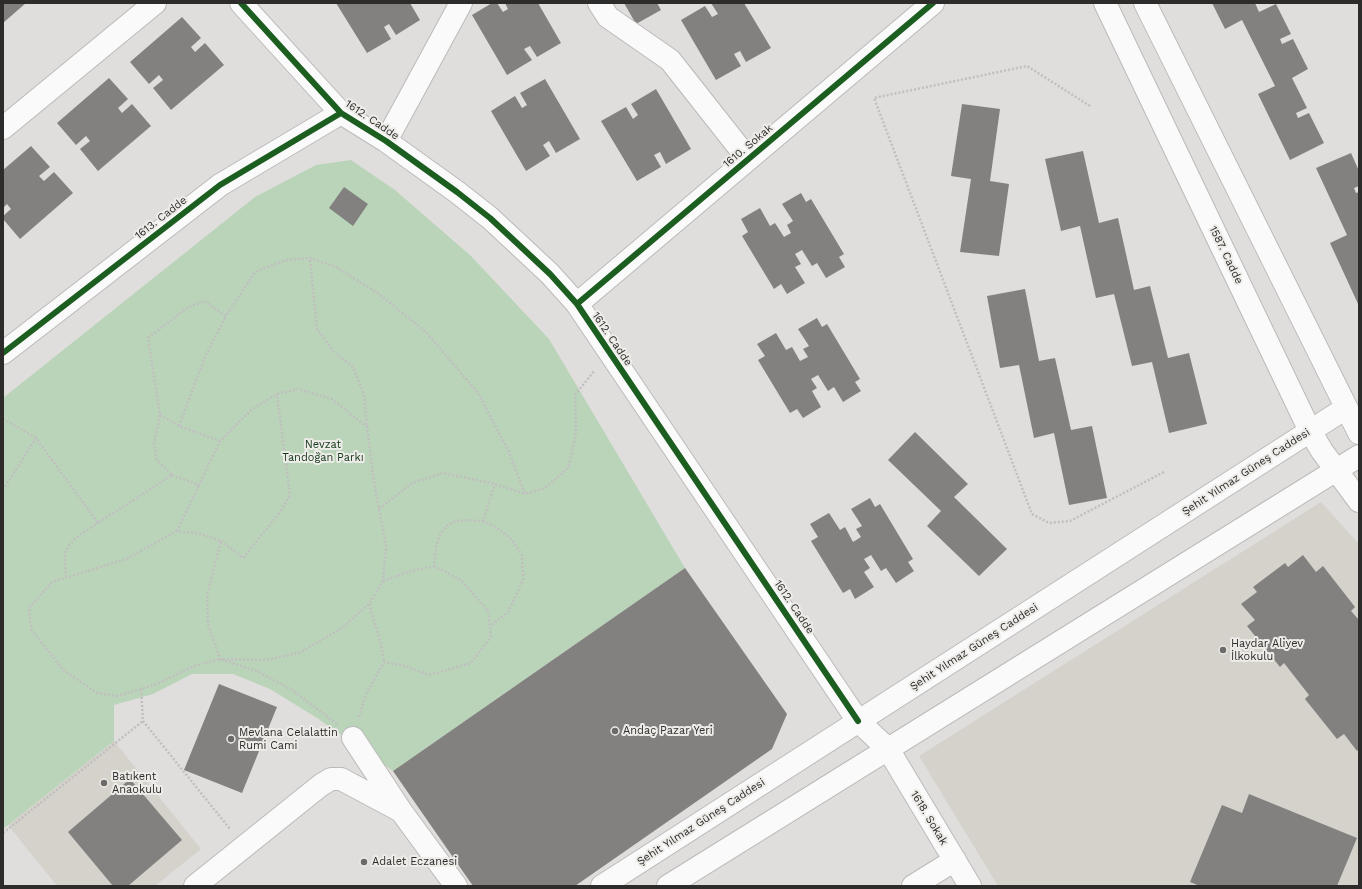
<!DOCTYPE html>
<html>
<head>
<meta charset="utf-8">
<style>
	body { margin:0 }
	#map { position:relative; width:1362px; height:889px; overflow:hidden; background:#e0dedc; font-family:"Work Sans",sans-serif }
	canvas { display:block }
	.frame { position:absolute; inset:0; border:4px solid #2d2c2b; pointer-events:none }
</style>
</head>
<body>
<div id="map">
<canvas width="1362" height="889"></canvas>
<div class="frame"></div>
</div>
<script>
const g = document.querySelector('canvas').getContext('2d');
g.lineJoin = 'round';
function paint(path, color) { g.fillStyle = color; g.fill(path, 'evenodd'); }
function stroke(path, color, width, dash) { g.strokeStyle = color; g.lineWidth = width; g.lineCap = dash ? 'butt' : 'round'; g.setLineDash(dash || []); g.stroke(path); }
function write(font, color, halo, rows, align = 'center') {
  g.font = font + ' "Work Sans",sans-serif'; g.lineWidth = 4; g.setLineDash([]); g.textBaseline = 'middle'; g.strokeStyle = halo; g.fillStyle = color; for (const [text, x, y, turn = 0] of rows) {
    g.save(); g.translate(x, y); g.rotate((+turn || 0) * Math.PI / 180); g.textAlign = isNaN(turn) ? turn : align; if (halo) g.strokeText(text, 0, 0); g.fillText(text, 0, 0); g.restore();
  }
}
paint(new Path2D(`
	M1321,502L1359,544V886H998L919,756Z
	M114,741L201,849L155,886H57L8,825Z`), '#d5d1cb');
paint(new Path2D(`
	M351,160L395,190L471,256L549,339L685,568L393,771L317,718L270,689L233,674H192L153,694L114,705V741L3,829V398L255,197L316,165Z`), '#bad4ba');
paint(new Path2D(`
	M3,3H26L3,23Z
	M336,3H410L420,20L396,35L389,24L384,27L391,39L367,53Z
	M492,3H497L503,12L508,9L505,3H538L561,43L537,57L530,46L524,49L532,60L507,75L472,15Z
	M624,3H657L661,10L636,24Z
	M711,3H744L771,48L746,62L740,51L734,54L741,66L716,80L681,20L705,6L712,17L718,14Z
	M1212,3H1255L1259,12L1276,4L1291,34L1280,39L1282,44L1293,39L1308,69L1292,78L1307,108L1296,113L1298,118L1309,113L1324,143L1290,160L1258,94L1275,86L1242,20L1225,29Z
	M182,17L201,38L191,47L195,52L205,43L224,65L171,110L153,88L163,80L159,75L149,84L130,62Z
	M109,78L128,99L118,108L122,113L132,104L151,126L98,171L80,149L90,141L86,136L76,145L57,123Z
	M545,79L580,139L556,153L549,141L543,145L550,156L526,171L491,111L515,96L522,108L527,105L520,93Z
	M656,89L691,149L666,164L660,152L654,155L661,167L637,181L601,121L626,107L633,119L638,115L631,104Z
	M962,104L1000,109L990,181L1009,184L999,256L960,252L971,179L951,176Z
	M31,146L50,167L39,176L44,181L54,172L73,193L20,239L3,219V216L11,209L7,204L3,208V170Z
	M1083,151L1099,223L1118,218L1134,290L1150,286L1168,358L1189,353L1207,424L1169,433L1152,362L1132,366L1114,294L1096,298L1080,226L1061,231L1045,159Z
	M1351,153L1359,171V186L1354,188L1356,193L1359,192V306L1330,243L1347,235L1316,168Z
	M344,187L368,204L353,226L329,208Z
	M801,193L806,202L811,199L844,254L839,257L845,267L826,278L817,263L812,266L802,250L795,254L801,264L795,267L805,283L787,294L781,284L774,289L742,236L748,232L741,219L760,208L770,226L775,223L784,237L791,233L787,225L793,221L782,204Z
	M1025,289L1039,361L1055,358L1071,430L1092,426L1107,498L1069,505L1054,433L1034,438L1019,365L1000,368L987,296Z
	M817,318L822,327L827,324L860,379L855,382L861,391L843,402L834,387L828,391L818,375L811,379L817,388L812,391L821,407L803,418L797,409L790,413L758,360L765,356L757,344L776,333L786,350L792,347L800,361L808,357L803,349L809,346L798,329Z
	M915,432L968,484L954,497L1007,549L979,576L927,526L941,511L888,460Z
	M870,498L875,507L880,504L913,559L908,562L914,571L896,583L886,568L881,571L871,555L864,559L870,568L864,572L874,587L855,599L850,589L843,593L811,541L818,537L810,524L829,513L840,530L845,527L853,542L861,537L856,529L862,526L851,509Z
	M1303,555L1316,572L1323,566L1355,607L1351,611L1359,620V749L1357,751L1344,734L1337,739L1305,699L1309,695L1284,663L1280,667L1247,626L1255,620L1241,604L1257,592L1253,587L1285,563L1288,567Z
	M685,568L787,714L772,749L575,886H473L393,771Z
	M219,684L277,707L242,793L184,770Z
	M130,779L182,840L128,886H113L68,832Z
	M1249,794L1357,838L1337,886H1200L1190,882L1222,805L1242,813Z`), '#828180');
const minor = new Path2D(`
	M241,3L341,113L386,141L457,192L490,218L519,245L550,274L577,304L858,721
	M599,3L608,17L670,60L748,159
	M3,128L155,3
	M386,141L461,3
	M577,304L933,3
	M3,353L220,185L341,113
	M353,738L401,811L456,886
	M888,749L970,886
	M195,886L321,785L331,779H341L401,811
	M913,886L955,860`);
const major = new Path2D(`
	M1105,3L1310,431L1322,451L1359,501
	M1145,3L1359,433
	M858,721L888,749
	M602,886L1346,408
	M668,886L1359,456`);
stroke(minor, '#bcbab9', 24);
stroke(major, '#bcbab9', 24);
stroke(new Path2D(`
	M1090,106L1027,66L874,98L1032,514L1049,523L1070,521L1164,472
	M160,415L179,426L220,441
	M3,419L36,438
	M179,426L205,357L226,316
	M172,475L199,485L220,441L251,410L277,394L298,389L332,399L367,427L364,395L353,367L334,352L317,329L310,259
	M3,490L36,438L98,523L172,475L157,460L154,444L160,415L148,338L187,308L204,301L226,316L255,272L286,260L310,258L336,267L379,294L426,332L478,393L509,452L525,494L545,488L568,468L576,433L575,395L595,370
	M379,509L412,483L443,473L495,484L525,494
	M483,521L496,527L511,539L522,555L523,580L508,612L490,626
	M177,531L199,485
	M221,541L243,558L281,511L290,495L277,394
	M66,577C66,571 64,562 65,555C67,540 87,531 98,523
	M383,581L408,572L434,566C436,550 436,529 454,522C460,519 475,521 483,521L495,484
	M369,604L381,644L384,662
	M141,689L143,721L230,829
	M359,717L366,694L384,662L405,666L429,675L471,663L491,637L488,611L461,580L434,566
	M337,724L292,690L259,672L220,659L194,666L157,684L117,696L97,693L63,670L31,629L29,608L52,582L126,559L177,531L201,534L221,541L207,595L208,624L220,659L266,660L299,653L342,628L369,604L383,581L386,546L374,482L367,427
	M3,833L143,721`), '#c0bfbf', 2.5, [2, 2]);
stroke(minor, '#fafafa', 22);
stroke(major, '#fafafa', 22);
stroke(new Path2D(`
	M241,3L341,113L386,141L457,192L490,218L519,245L550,274L577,304L858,721
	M577,304L933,3
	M3,353L220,185L341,113`), '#1b5e20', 6);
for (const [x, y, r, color] of [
	[1223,650,4,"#6c6a69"],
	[615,731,4,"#6c6a69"],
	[231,739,4,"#6c6a69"],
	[104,783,4,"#6c6a69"],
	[364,862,4,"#6c6a69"]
]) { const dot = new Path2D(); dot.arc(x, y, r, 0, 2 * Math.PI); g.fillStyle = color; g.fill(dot); stroke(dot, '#eeece8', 1.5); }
write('11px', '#2d2c2b', '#eeece8', [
	["1612. Cadde",372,120,34],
	["1610. Sokak",748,146,-40],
	["1613. Cadde",161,218,-38],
	["1587. Cadde",1226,255,64],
	["1612. Cadde",612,339,56],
	["Şehit Yılmaz Güneş Caddesi",1246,472,-33],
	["1612. Cadde",794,607,56],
	["Şehit Yılmaz Güneş Caddesi",974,647,-33],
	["1618. Sokak",929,818,59],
	["Şehit Yılmaz Güneş Caddesi",701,822,-33]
]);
write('11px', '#113819', '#eeece8', [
	["Nevzat",323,445],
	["Tandoğan Parkı",323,458]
]);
write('11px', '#2d2c2b', '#eeece8', [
	["Haydar Aliyev",1231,644],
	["İlkokulu",1231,657],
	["Andaç Pazar Yeri",623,731],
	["Mevlana Celalattin",239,733],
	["Rumi Cami",239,746],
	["Batıkent",112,777],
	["Anaokulu",112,790],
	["Adalet Eczanesi",372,862]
], 'left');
</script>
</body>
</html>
